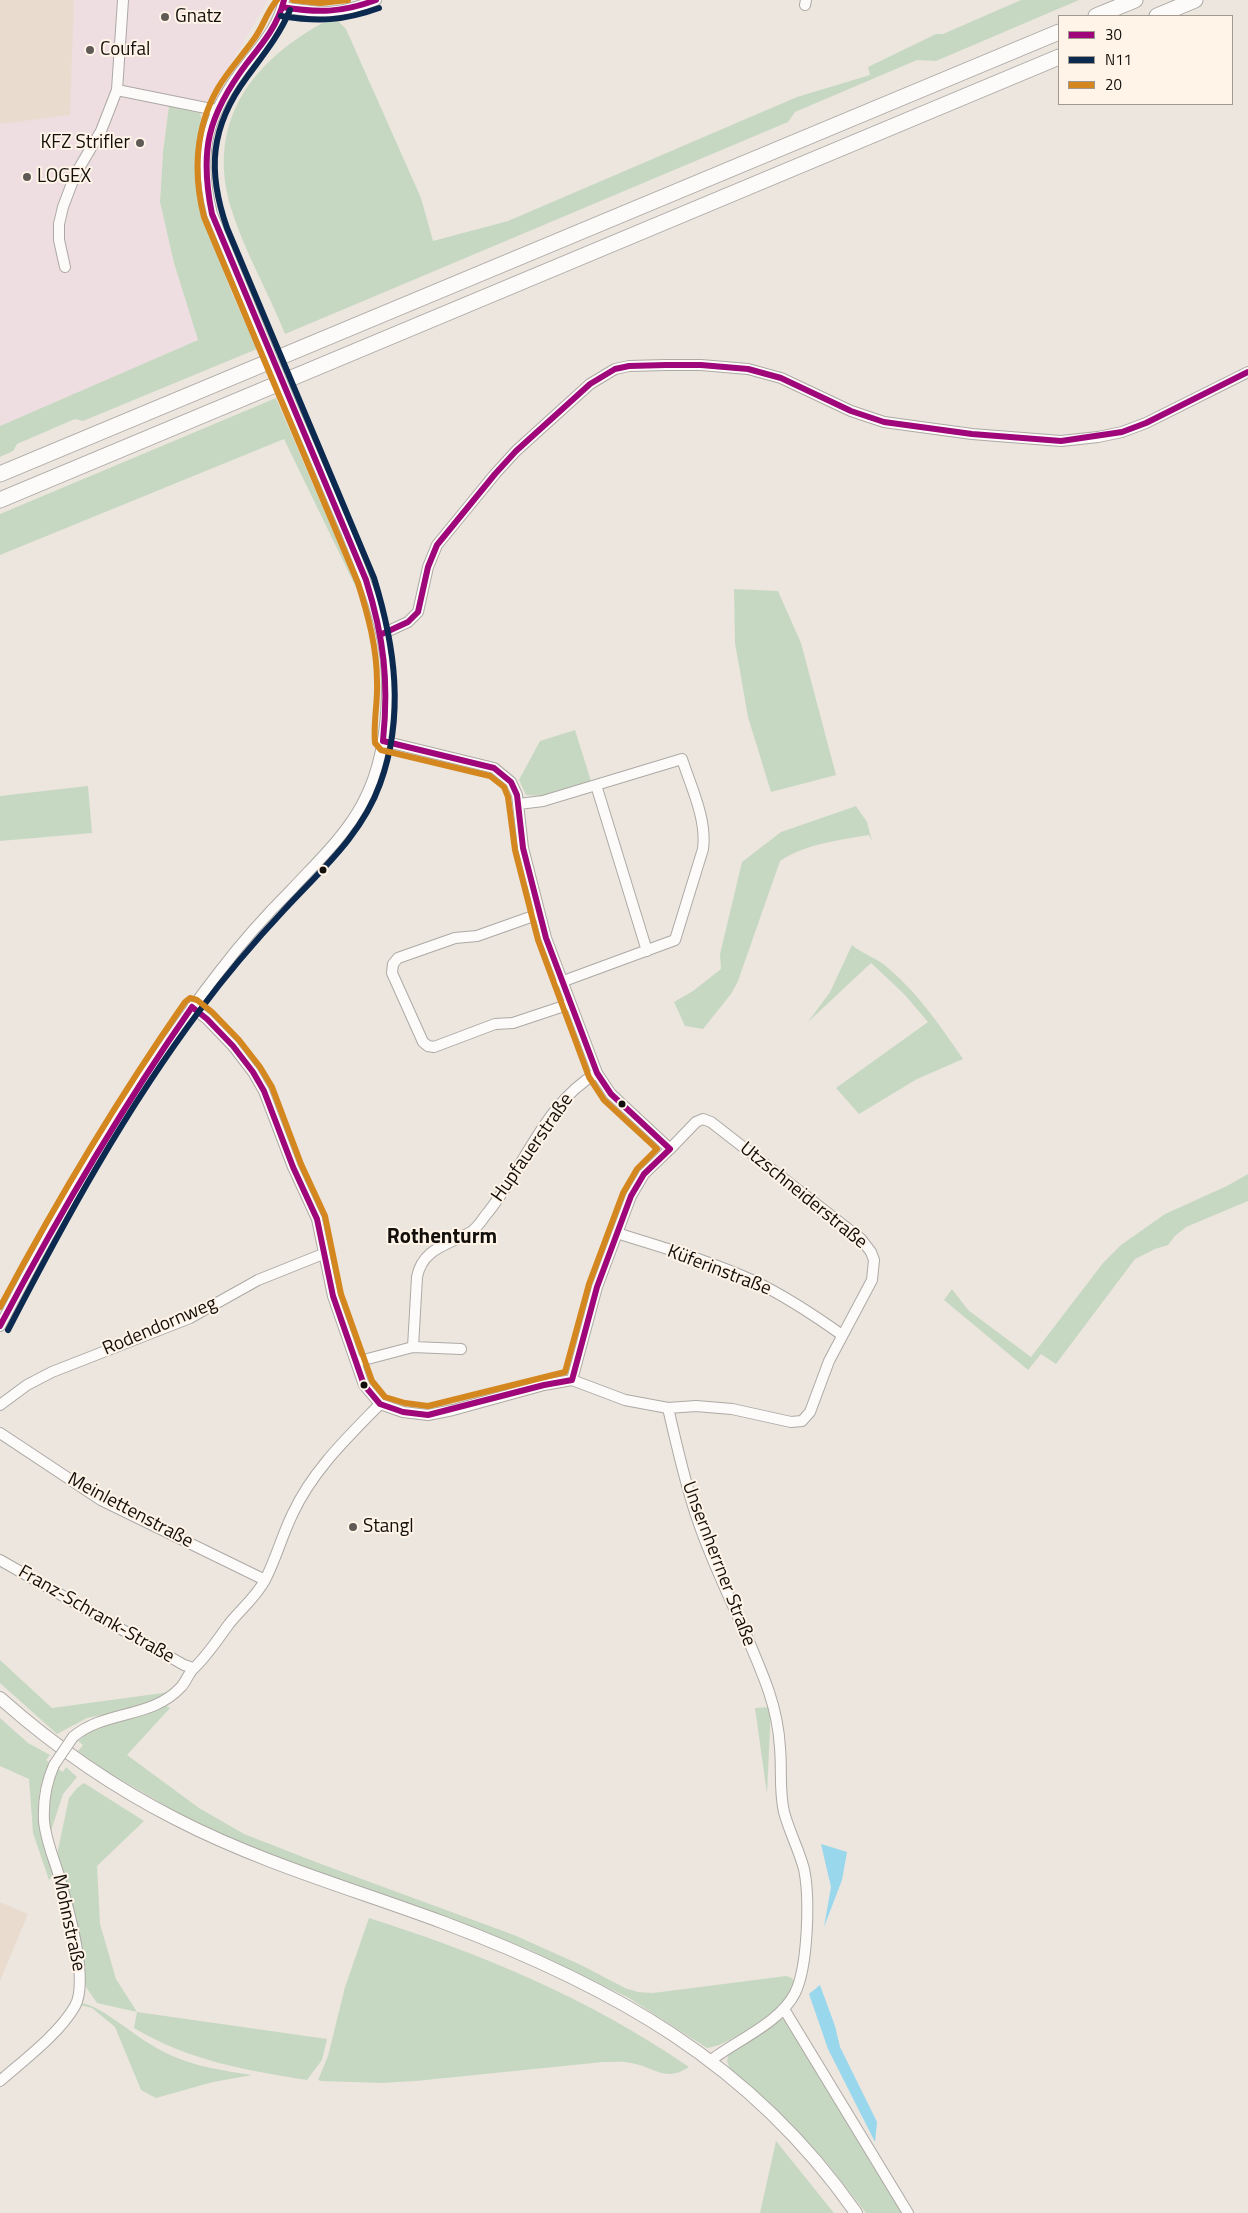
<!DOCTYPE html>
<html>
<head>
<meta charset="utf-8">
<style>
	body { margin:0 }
	#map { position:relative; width:1248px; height:2213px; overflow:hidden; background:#ece6df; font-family:"Titillium Web",sans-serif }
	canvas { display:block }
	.legend { position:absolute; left:1058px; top:15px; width:175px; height:90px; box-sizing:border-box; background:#fff4e7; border:1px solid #a1988f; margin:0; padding:6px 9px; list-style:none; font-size:15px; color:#130f0b }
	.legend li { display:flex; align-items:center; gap:10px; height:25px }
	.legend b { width:25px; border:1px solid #a1988f }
</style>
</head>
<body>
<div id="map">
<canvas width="1248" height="2213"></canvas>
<ul class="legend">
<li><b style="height:6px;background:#9e067a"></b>30</li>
<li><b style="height:6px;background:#0c294f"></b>N11</li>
<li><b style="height:6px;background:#d4871e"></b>20</li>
</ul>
</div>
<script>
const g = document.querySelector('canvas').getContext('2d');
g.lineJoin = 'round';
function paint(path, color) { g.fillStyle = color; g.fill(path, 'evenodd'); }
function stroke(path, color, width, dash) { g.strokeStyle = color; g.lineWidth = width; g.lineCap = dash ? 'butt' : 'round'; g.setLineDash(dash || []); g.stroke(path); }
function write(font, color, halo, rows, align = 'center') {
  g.font = font + ' "Titillium Web",sans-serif'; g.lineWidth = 4; g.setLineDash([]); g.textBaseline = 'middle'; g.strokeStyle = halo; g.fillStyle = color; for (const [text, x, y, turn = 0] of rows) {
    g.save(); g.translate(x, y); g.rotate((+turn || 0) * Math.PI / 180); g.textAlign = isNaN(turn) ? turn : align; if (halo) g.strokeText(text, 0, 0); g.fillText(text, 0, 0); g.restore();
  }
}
paint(new Path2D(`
	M0,0H268L209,101L200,113L169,106L163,152L160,202L174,263L198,340L0,426Z`), '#eedee1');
paint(new Path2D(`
	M0,0H74L70,115L0,124Z
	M0,1902L28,1914L0,1981Z`), '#e9dccf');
paint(new Path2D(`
	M1021,0H1079L936,61L917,60L795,112L788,122L285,334C268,291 244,251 231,208C205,120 254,59 328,20L338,21L346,29L421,198L433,241L508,221L797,97L870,75L868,67L936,34H943Z
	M169,106L200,113L202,119L195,172L200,208L232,293L257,349L83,421L75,419L17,444L13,451L0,457V426L198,340L174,263L160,202L163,152Z
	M276,398L364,604L284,439L0,555V514Z
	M734,589L778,591L801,643L836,775L771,792L748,717L735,643Z
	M575,730L591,781L542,796L526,795L519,780L540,741Z
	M88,786L92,833L0,841V796Z
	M856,806L867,822L872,841L869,835C840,840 805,844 780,861L738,981L731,994L703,1029L685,1026L674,1002L693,991L721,969L720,954L742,862L781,832Z
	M852,945C862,954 878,958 888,968C918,993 941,1027 963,1059L917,1079L859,1114L836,1088L928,1022L904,994L871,963L808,1022L830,992Z
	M1248,1174V1201L1186,1227L1175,1236L1168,1245L1155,1249L1135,1259L1056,1364L1041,1354L1028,1370L944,1300L952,1289L968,1310L1031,1357L1103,1263L1121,1245L1165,1214L1227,1186Z
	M0,1660L52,1708L170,1692L135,1708L87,1718L57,1734L0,1683Z
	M165,1705L170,1708L127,1755L199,1808L244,1834L321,1864L514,1935L581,1965L625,1988L638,1992L653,1993L786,1976L792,1978L794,1981C791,1988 788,1996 783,2002C769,2018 727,2046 707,2048L629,1998L530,1950L462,1923L253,1849L204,1828L106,1771L78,1751L83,1745L78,1741L94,1728L148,1714Z
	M771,1707L767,1794L755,1708Z
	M0,1718L28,1743L50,1755L46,1760L50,1763C29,1800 41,1837 53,1874L49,1880L33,1833L29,1779L0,1766Z
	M66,1767L77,1777L63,1794L51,1831C47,1809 51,1790 58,1769L63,1772Z
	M84,1783L144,1821L97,1866L100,1924L116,1979L137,2012L327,2039L322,2060L307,2080C244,2070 190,2061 134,2028L137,2012L97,2003L86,1987L69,1900L56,1859L69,1798L77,1788Z
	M369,1918C485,1955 588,1998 689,2067C665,2083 655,2067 631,2063C622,2061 612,2062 603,2062L416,2081L381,2083L321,2081L318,2080L328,2056L345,1987Z
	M81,2003C98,2004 134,2035 150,2044C180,2064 217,2070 252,2075L213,2082L156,2098L141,2090L115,2027L92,2008L80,2005Z
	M781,2019L788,2020L902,2213H866L827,2163L778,2112L730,2069L727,2061L729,2052Z
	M776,2141L834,2213H760Z`), '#c7d8c2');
paint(new Path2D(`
	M821,1844L847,1852L842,1880L824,1927L831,1887Z
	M820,1985L835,2026L840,2047L877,2122L875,2142L828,2049L809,1994Z`), '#99d7ed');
const minor = new Path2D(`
	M805,5L806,0
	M282,7C322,14 338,15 376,0
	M117,90L216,110
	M65,267L59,240V224L63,207L75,175L101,131L117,90L123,0
	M260,330L212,214C196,151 208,112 248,62C263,43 279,25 284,0
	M382,634L408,622L418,612L428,567L437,545L495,474L516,451L590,384L615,369L629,366L666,365H701L748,369L781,378L851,411L884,422L972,434L1061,441L1098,437L1122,432L1146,423L1248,372
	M383,741L494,768L511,782L517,795L523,848L546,938L597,1073L611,1094L670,1149L644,1174L631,1196L597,1287L572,1380
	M596,785L647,951
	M519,804L543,801L682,759C691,787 707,819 703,849L675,940L561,982
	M539,914L477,936L455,938L398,958L393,964L392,973L423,1042L428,1046L434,1047L495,1024L513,1023L570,1004
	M192,1007L207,1019L233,1046L253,1072L264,1091L293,1167L317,1219L333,1296L364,1385L380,1404L403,1412L428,1415L453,1410L544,1385L572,1380L625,1400L668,1408C677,1446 685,1484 698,1521C718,1580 749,1634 769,1692C775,1710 779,1729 780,1748C782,1769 779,1791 784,1812C789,1831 799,1850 804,1869C810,1897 808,1967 795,1993C780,2023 737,2040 710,2061
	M617,1233C663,1248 711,1261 754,1281C785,1296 814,1315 842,1335
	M0,1326C64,1203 134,1082 219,972C241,943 266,915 292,889C317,862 345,836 362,804C383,766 388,718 387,675C385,624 364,576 345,529C328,490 312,451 295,413
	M413,1347L461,1349
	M356,1362L413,1347L417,1277C422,1249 447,1245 469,1233C475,1230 481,1222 485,1216C523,1171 544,1103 597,1073
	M0,1405L27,1385L52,1372L190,1318L258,1280L323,1254
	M668,1408L696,1406L732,1409L791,1422L802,1421L810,1412L829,1361L872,1280L874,1260L871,1252L861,1239L711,1122L703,1119L696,1122L670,1149
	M0,1433L101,1500L265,1580
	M0,1560L184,1665L193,1668
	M73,1737C104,1710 152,1719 181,1687C186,1682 189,1672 194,1668C207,1656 218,1639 229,1624C241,1609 256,1597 265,1580C276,1559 282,1535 293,1513C313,1470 347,1438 380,1404
	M784,2009L908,2213
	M0,2081C24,2060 59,2034 75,2006C89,1981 69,1911 61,1883C56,1863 46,1843 44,1821C43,1802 46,1783 54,1765`);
const major = new Path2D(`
	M0,1698C54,1746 111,1786 176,1819C261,1863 353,1889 442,1922C610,1985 751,2062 856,2213`);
const highway = new Path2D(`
	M1096,16L1135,0
	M1157,16L1195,0
	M0,474L1059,32
	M0,500L1059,57`);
stroke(minor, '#ada9a4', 12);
stroke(major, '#ada9a4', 14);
stroke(highway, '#ada9a4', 17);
stroke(minor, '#fcfbfa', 10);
stroke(major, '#fcfbfa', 12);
stroke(highway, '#fcfbfa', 15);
const minorBridge = new Path2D(`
	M260,330L295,413
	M54,1765L73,1737`);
stroke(minorBridge, '#ada9a4', 12, []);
stroke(minorBridge, '#fcfbfa', 10);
stroke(new Path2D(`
	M284,0C278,25 263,43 247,63C208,115 199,150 212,214L366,580C384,638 389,681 383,741
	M282,7C318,13 341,13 376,0
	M382,634L408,622L418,612L428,567L437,545L495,474L516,451L590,384L615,369L629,366L666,365H701L748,369L781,378L851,411L884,422L972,434L1061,441L1122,432L1146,423L1248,372
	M383,741L494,768L511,782L517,795L523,848L546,938L597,1073L611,1094L670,1149L644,1174L631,1196L597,1287L572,1380
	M192,1007L207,1019L233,1046L253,1072L264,1091L293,1167L317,1219L333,1296L364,1385L380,1404L403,1412L428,1415L544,1385L572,1380
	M0,1326C58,1216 121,1109 192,1007`), '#9e067a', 6);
stroke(new Path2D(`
	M281,16C318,22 343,21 379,8
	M8,1330C65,1220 125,1110 200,1010C226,975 255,941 285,909C320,871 362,835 380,784C405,716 395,646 374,578L227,228C207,171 210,127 247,77C263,55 279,36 290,10`), '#0c294f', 6);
stroke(new Path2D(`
	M293,0L320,3L348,0
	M0,1307C56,1202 117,1100 185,1002L190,998L197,1000L212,1012L239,1040L260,1067L272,1087L301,1164L325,1216L341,1294L372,1381L385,1397L405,1403L428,1406L565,1372L589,1284L623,1193L637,1169L657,1149L604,1100L589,1077L538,940L515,850L508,797L504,787L490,776L381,750L375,743C373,723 378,702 377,682C377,648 368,615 358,583L204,217C193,174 195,128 218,88C228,71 242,56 254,39C263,27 267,11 277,0`), '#d4871e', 6);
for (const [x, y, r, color] of [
	[165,17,5,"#5f5a55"],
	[90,50,5,"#5f5a55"],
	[140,143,5,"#5f5a55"],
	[27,177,5,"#5f5a55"],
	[323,870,4.5,"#130f0b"],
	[622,1104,4.5,"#130f0b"],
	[364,1385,4.5,"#130f0b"],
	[353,1527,5,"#5f5a55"]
]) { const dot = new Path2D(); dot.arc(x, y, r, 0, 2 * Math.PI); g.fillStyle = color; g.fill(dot); stroke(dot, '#fff4e7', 2); }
write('19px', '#130f0b', '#fff4e7', [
	["Gnatz",175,17],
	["Coufal",100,50],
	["KFZ Strifler",130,143,"right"],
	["LOGEX",37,177],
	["Stangl",363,1527]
], 'left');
write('19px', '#130f0b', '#fff4e7', [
	["Hupfauerstraße",533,1148,-55],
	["Utzschneiderstraße",803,1196,39],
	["Küferinstraße",719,1271,21],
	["Rodendornweg",160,1327,-23],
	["Meinlettenstraße",130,1511,28],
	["Unsernherrner Straße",718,1564,69],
	["Franz-Schrank-Straße",96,1615,30],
	["Mohnstraße",68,1923,78]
]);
write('bold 21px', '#130f0b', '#fff4e7', [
	["Rothenturm",442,1238]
]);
</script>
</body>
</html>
